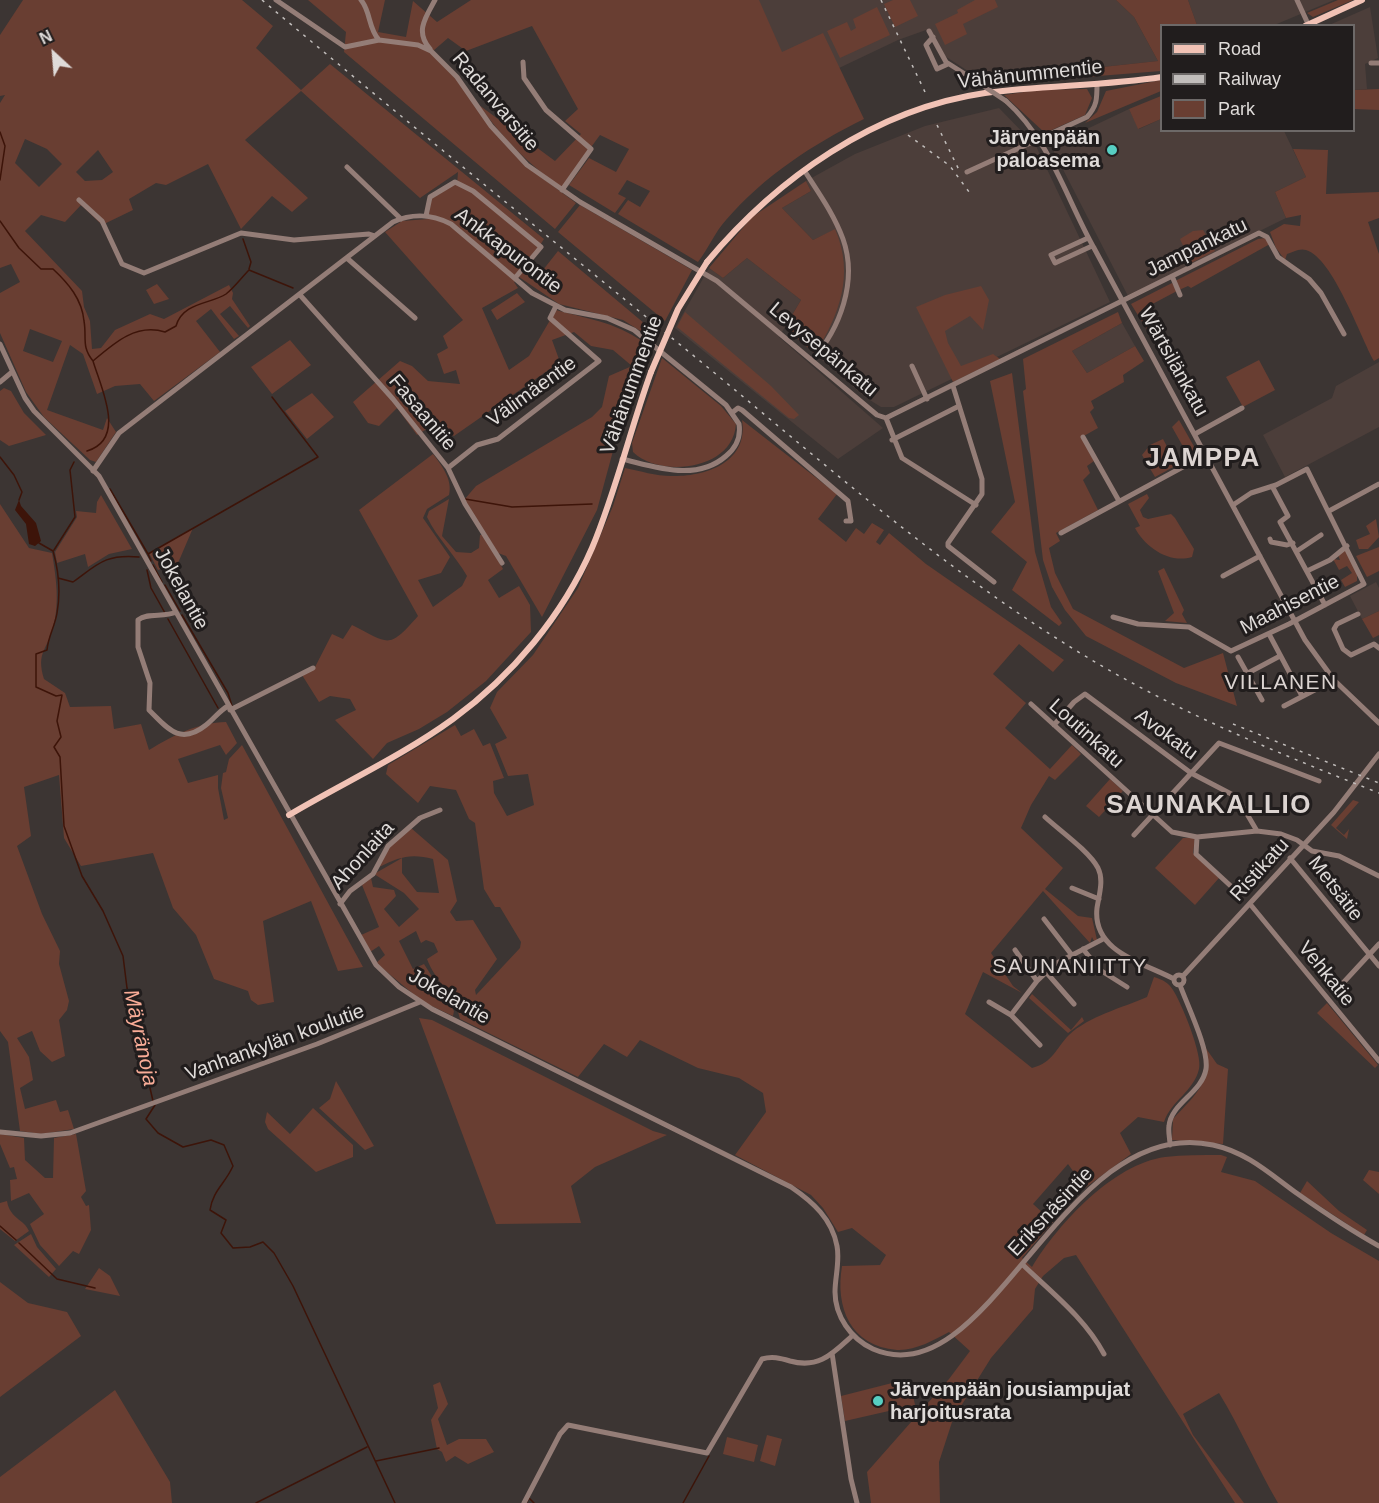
<!DOCTYPE html>
<html>
<head>
<meta charset="utf-8">
<style>
	body { margin:0 }
	#map { position:relative; width:1379px; height:1503px; overflow:hidden; background:#3c3533; font-family:Arial,sans-serif }
	canvas { display:block }
	.legend { position:absolute; left:1160px; top:24px; width:195px; height:108px; box-sizing:border-box; background:#211d1d; border:2px solid #6d6968; margin:0; padding:8px 10px; list-style:none; font-size:18px; color:#dfdbd9 }
	.legend li { display:flex; align-items:center; gap:12px; height:30px }
	.legend b { width:30px; border:2px solid #6d6968 }
	.north { position:absolute; left:24px; top:24px; width:60px; height:60px; -webkit-text-stroke:4px #211d1d; paint-order:stroke; rotate:334deg; font-size:16px; font-weight:700; line-height:24px; text-align:center; color:#dfdbd9 }
	.north::after { content:''; display:block; margin:auto; width:21px; height:27px; background:#dfdbd9; clip-path:polygon(50% 0,100% 100%,50% 72%,0 100%) }
</style>
</head>
<body>
<div id="map">
<canvas width="1379" height="1503"></canvas>
<ul class="legend">
<li><b style="height:8px;background:#f1c2b5"></b>Road</li>
<li><b style="height:8px;background:#c1bdbb"></b>Railway</li>
<li><b style="height:16px;background:#693e32"></b>Park</li>
</ul>
<div class="north">N</div>
</div>
<script>
const g = document.querySelector('canvas').getContext('2d');
g.lineJoin = 'round';
function paint(path, color) { g.fillStyle = color; g.fill(path, 'evenodd'); }
function stroke(path, color, width, dash) { g.strokeStyle = color; g.lineWidth = width; g.lineCap = dash ? 'butt' : 'round'; g.setLineDash(dash || []); g.stroke(path); }
function write(font, color, halo, rows, align = 'center') {
  g.font = font + ' Arial,sans-serif'; g.lineWidth = 6; g.setLineDash([]); g.textBaseline = 'middle'; g.strokeStyle = halo; g.fillStyle = color; for (const [text, x, y, turn = 0] of rows) {
    g.save(); g.translate(x, y); g.rotate((+turn || 0) * Math.PI / 180); g.textAlign = isNaN(turn) ? turn : align; if (halo) g.strokeText(text, 0, 0); g.fillText(text, 0, 0); g.restore();
  }
}
paint(new Path2D(`
	M758,0H1116L1134,17L1158,61L982,80L937,51L926,30L898,40L797,88Z
	M1188,0H1334L1272,26L1197,25Z
	M1370,7L1378,58L1365,64L1367,89L1354,90V26H1327Z
	M999,108L1036,146L1110,302L894,407H881L865,397L815,354L835,230L813,240L782,208L811,191L806,181L855,154L925,126Z
	M1129,109L1139,129L1161,119L1162,130L1284,131L1306,177L1275,192L1286,218L1128,296L1051,146Z
	M747,258L801,300L779,337L883,428L838,459L675,328L709,268L723,278Z
	M1122,323L1135,346L1087,373L1072,351Z
	M1379,362V427L1285,477L1263,435L1332,398L1336,386Z
	M1376,582L1379,588V611L1362,619L1350,596Z`), '#4c3e3a');
paint(new Path2D(`
	M23,0H242L273,26L256,48L301,90L330,64L544,239L531,259L543,270L558,251L657,334L653,339L623,320L559,304L519,277L514,282L518,288L482,308L509,370L529,356L556,310C596,321 616,322 651,347L613,451L597,510L542,617L506,556L498,553L464,500L476,486L592,417L602,407L609,376L632,366L613,350L591,346L574,332L552,340L560,362L454,436L433,425L417,435L397,408L379,426L368,423L353,402L400,361L412,366L428,381L460,384L456,370L444,374L437,354L448,348L443,336L463,320L385,232L402,221L428,219L432,197L450,185H457L458,172L420,198L301,91L245,140L308,198L292,212L272,196L241,229L208,164L166,185L156,183L129,199L133,210L102,225L81,205L65,222L41,215L25,231L82,291L84,307L90,321L92,349L101,348L115,330L150,314L164,319L229,285L233,293L232,299L250,326L248,328L230,306L220,314L239,336L234,339L211,309L196,321L220,352L154,401L140,384L115,386L97,394L83,354L70,345L47,410L103,430L107,418L116,432L96,462L90,460L44,417L26,392L0,333V293L20,282L11,264L0,268V103L5,95L0,96V35ZM25,139L47,149L62,164L39,187L15,163ZM98,150L113,172L102,180L85,181L76,172ZM30,329L62,341L53,362L23,351Z
	M308,0H385L378,32L406,37L413,1L437,22L471,0H759L782,52L823,33L864,119C813,144 764,176 726,220C715,232 708,249 698,262L618,214L628,200L640,207L650,191L627,180L618,194L626,198L615,213L569,185L589,158L616,172L629,149L600,135L561,188C529,164 502,138 479,105L555,161L581,134L565,121L578,109L532,26L466,51L448,38L433,51L458,76L473,103L526,166L576,203L555,229L344,52L346,32Z
	M893,0H910L918,16L895,27L884,4Z
	M975,0H995L998,7L963,24L967,34L945,45L935,24L958,13L957,10Z
	M1116,0H1188L1197,25L1162,26L1161,71L1011,83L982,80L1158,61L1134,17Z
	M1338,0H1353L1313,17L1307,13Z
	M877,7L890,35L840,58L827,31L847,22L851,31L856,28L853,19Z
	M1161,80V91L1085,123L1097,112L1106,91Z
	M1087,89L1092,98L1085,115L1045,133L1004,95L1037,90Z
	M1379,89V110L1354,109V90Z
	M1161,96V119L1138,129L1129,109Z
	M1293,149L1328,150L1326,194L1379,192V218L1368,222L1379,254V358L1374,361C1360,336 1333,258 1306,250C1299,248 1293,252 1287,254L1285,260L1276,248L1270,232L1284,224L1300,226L1301,215L1286,218L1275,192L1306,177Z
	M806,181L811,191L782,208L813,240L835,229C855,275 839,315 815,354L785,327L801,300L747,258L723,278L709,268L752,217Z
	M580,205L692,270L665,321L558,232Z
	M1203,230L1215,251L1191,263L1180,239L1193,231Z
	M1265,238L1270,244L1191,288L1188,286L1179,290L1175,281L1258,239Z
	M1172,283L1177,291L1143,309L1160,339L1154,341L1131,304Z
	M157,284L169,299L154,304L146,290Z
	M981,286L989,300L983,330L970,316L945,331L948,343L961,366L993,354L1000,359L953,382L916,307L945,295Z
	M517,293L525,302L497,320L491,310Z
	M685,312L771,386L799,415L794,419L789,418L677,327Z
	M1118,312L1122,323L1072,351L1087,373L1135,346L1144,361L1123,375L1124,382L1091,401L1094,408L1090,412L1098,428L1082,437L1094,461L1087,466L1090,473L1083,480L1098,510L1056,533L1060,541L1049,548L1055,573L1073,609L1184,668L1223,653L1237,706L1176,683L1086,636L1065,610L1052,587L1043,560L1023,391L1026,389L1023,359Z
	M290,340L311,365L272,394L251,367Z
	M662,358L721,406L736,424C733,471 659,478 633,452L632,443Z
	M1259,360L1275,390L1243,407L1226,377Z
	M1012,373L1035,552L1051,607L1062,623L1059,626L1012,590L1027,562L991,532L1015,502L990,381Z
	M4,388L11,391L24,413L46,435L9,446L0,440V391Z
	M312,393L334,417L307,439L285,411Z
	M742,420L837,494L818,519L846,542L856,528L864,534L872,523L884,530L876,542L880,545L889,533L926,564L1064,660L1053,672L1019,644L993,674L1026,703L1005,728L1050,769L1072,745L1081,754L1055,780L1049,776L1031,805L1021,828L1063,868L1045,889L1078,916L1092,918L1097,940L1094,941L1092,937L1090,943L1043,891L991,953L1013,986L1022,993L983,972L965,1014L1032,1068C1054,1062 1055,1049 1069,1035C1089,1016 1122,1008 1147,997L1154,977C1163,980 1168,982 1173,990C1181,1002 1203,1055 1199,1069C1194,1091 1171,1101 1164,1122L1138,1117L1120,1133L1131,1154L1085,1188L1068,1164L1033,1204L1053,1222L1022,1258L1032,1267C1058,1224 1113,1164 1165,1157C1183,1155 1202,1155 1221,1155L1227,1157L1221,1172L1255,1181L1331,1233L1379,1261V1503H1278C1257,1467 1241,1429 1219,1393L1183,1414L1193,1435L1244,1503H1235L1076,1255L1064,1258L1043,1276L1035,1289L1033,1309L991,1358L953,1419L939,1462L940,1503H871L867,1472L949,1379L970,1351L949,1332C934,1340 915,1351 897,1350C850,1346 835,1307 842,1266L880,1265L886,1255L852,1228L838,1232L823,1208L811,1195L735,1155L766,1112L763,1093L739,1078L698,1068L640,1040L627,1057L604,1044L578,1077L460,1019C455,995 435,981 427,959L438,952L434,943L426,940L421,943L416,931L399,941L413,969L424,964L454,1011L453,1016L423,1002L376,963L385,955L379,946L370,952L361,935L379,927L362,885L371,878L373,887L394,890L396,896L384,909L399,927L419,909L404,893L374,874L402,858V873L417,892L439,893L433,859C411,853 399,857 379,867L389,847L411,828L448,860L457,901L450,912L456,921L473,920L497,959L475,990L476,995L520,948L521,942L500,907H495L484,889L475,823L469,819L456,790L430,786L418,803L386,774L388,765L455,725L461,736L474,729L483,746L490,743L504,778L493,781L494,793L507,816L534,805L528,774L508,776L495,744L507,738L490,708L497,692L533,655L578,588L613,506L625,468C640,471 656,476 671,476C706,477 749,462 742,420Z
	M1179,420L1196,450L1195,455L1190,459L1172,427Z
	M1163,439L1177,465L1155,477L1142,455L1150,445Z
	M433,454C442,466 453,480 449,495L427,509L423,518L450,557L441,573L418,580L433,607L462,586L467,576C455,555 437,538 427,517L429,511L449,499L442,536L456,552L471,553L479,548L480,535H484L503,569L488,580L499,598L519,586L530,605L531,632L486,681L447,712L419,729L387,743L373,759L335,720L356,710L350,699L330,696L319,702L302,675L314,669L332,634L343,639L352,625C390,644 388,650 418,616L359,510Z
	M1147,494L1149,498L1140,510L1143,517L1148,519L1171,514L1175,518L1194,549L1192,557C1169,564 1145,547 1135,528L1140,526L1128,504Z
	M101,495L132,549L109,554L88,567L85,554L57,563L55,552L77,517L76,511L96,513L97,502Z
	M0,504L29,548L52,553C56,577 60,603 53,627C47,651 36,652 44,679L65,693L70,707L111,706L114,729L141,724L149,750C172,736 199,722 226,722L237,743L226,755L220,745L178,759L188,783L218,775V788L224,820L228,818L221,788L223,773L226,772L229,759L242,745L363,967L338,971L311,901L263,921L274,1002L258,1005L251,1000L248,991L214,979L196,935L173,908L153,853L81,866L64,838L59,775L24,787L31,836L17,846L42,914L60,951L59,964L69,1001L67,1010L59,1020L65,1056L52,1062L40,1051L32,1031L17,1038L29,1057L33,1080L20,1088L25,1109L56,1100L60,1112L68,1110L74,1129L41,1134L20,1131L8,1042L0,1031Z
	M1376,519L1379,537L1368,549H1359L1356,540L1370,534L1366,526Z
	M193,528L178,563L158,570L149,553Z
	M1379,547V571L1367,577L1356,556Z
	M1346,549L1357,570V581L1345,587L1341,580L1352,573L1347,566L1339,570L1333,559L1340,560L1338,555Z
	M1164,568L1184,610L1182,614L1187,623L1165,621L1174,613L1158,571Z
	M1379,611V635L1373,638L1362,619Z
	M1110,779L1123,791L1099,817L1086,806Z
	M1353,800L1359,802L1336,828L1344,835L1349,829L1347,839L1331,825Z
	M1183,838H1195L1193,853L1219,878L1195,905L1155,868Z
	M1032,994L1071,1030L1082,1017L1084,1021L1068,1033L1029,998Z
	M1327,1003L1378,1065L1375,1068L1317,1013Z
	M419,1018L432,1020L653,1131L667,1135L595,1167L571,1186L581,1223L496,1224Z
	M1205,1047L1217,1064L1228,1069L1223,1144L1172,1140L1173,1119C1197,1093 1211,1084 1205,1047Z
	M336,1081L374,1146L365,1150L319,1108L330,1099Z
	M313,1108L353,1145V1157L316,1172L268,1129L265,1122L267,1112L290,1134Z
	M0,1134L24,1138L25,1160L45,1178H53L54,1138L76,1134L86,1191L81,1197L86,1206L89,1205L91,1230L79,1254L73,1251L59,1266L40,1245L30,1224L44,1214L29,1193L11,1201L10,1180L17,1179L14,1167L10,1168L0,1144Z
	M1369,1170L1379,1172V1194L1363,1180Z
	M1307,1181L1339,1211L1367,1230L1364,1235L1300,1193Z
	M7,1201C10,1219 24,1219 29,1231L15,1241L0,1229V1203Z
	M31,1234L37,1247L56,1269L49,1277L14,1245Z
	M99,1268L110,1276L120,1296L85,1289Z
	M0,1282L28,1303L67,1312L81,1336L0,1397Z
	M900,1381L905,1385H911L915,1405L845,1421L841,1396Z
	M440,1382L448,1404L438,1419L447,1445L459,1439H486L494,1452L468,1464L455,1456L446,1462L442,1452L437,1449L431,1420L438,1408L433,1385Z
	M115,1390L170,1482L172,1503H0V1477Z
	M767,1435L782,1439L775,1466L760,1461Z
	M727,1437L758,1445L754,1462L723,1454Z`), '#693e32');
paint(new Path2D(`
	M19,500L21,506L36,523L41,541L35,546L29,544L26,524L15,510Z`), '#3d1409');
stroke(new Path2D(`
	M0,132L5,146L0,180
	M0,221L19,248L41,269H53C68,283 82,299 84,321C87,338 81,346 93,361
	M243,239L251,262L249,269
	M87,451C127,439 101,388 93,361C114,343 136,323 165,332L176,326C183,302 211,304 226,294C234,288 242,277 249,270L293,288
	M0,457L14,475L22,492L19,500
	M110,489L148,554L318,457L272,397
	M465,499L512,507L592,504
	M39,543L53,551C59,572 61,591 57,613C55,626 48,637 47,650L36,654V687L56,696L62,695L57,721L61,737L54,747L60,757L64,826L82,876L103,911L123,956L127,988L153,1101
	M54,550L75,517L70,470L74,462
	M148,554L151,561
	M153,565L162,582
	M147,570L151,588L165,613
	M58,578L73,582C98,564 105,554 139,557
	M165,585L180,611
	M182,615L228,693L232,706
	M168,619L218,708
	M155,1105L146,1119L158,1133L183,1147L211,1140L224,1145L233,1166C225,1184 213,1190 210,1210L226,1220L221,1233L233,1248L250,1247L263,1242L274,1253L293,1286L395,1503
	M0,1226L16,1240
	M19,1243L57,1279L95,1288
	M376,1461L439,1448
	M527,1502L529,1498L534,1503
	M256,1503L367,1447
	M683,1503L709,1456`), '#3d1409', 1.5);
stroke(new Path2D(`
	M276,0L345,47L379,40L418,45L431,51L457,77L491,126L527,165L580,202L717,281L877,415L886,418L1259,233L1267,237L1278,257L1309,279L1321,293L1344,334
	M361,0C371,12 368,28 379,40
	M1297,0L1309,26
	M929,31L946,62L979,83
	M933,37L926,45L937,69L948,64
	M430,49C415,32 425,18 435,0
	M523,62L524,78L546,110L591,149L562,190
	M1371,63H1379
	M1006,101C1050,140 1066,198 1094,248C1164,379 1234,510 1305,640L1334,680L1379,723
	M347,167L401,219
	M804,170C818,192 834,214 843,239C858,281 840,329 812,360
	M967,172L1087,117C1097,106 1097,99 1097,84
	M79,200L102,221L122,264L144,273L241,233L294,240L369,234L375,236
	M426,216L430,197L455,182L473,191L541,247L515,278
	M1088,238L1051,255L1055,263L1092,246
	M348,259L415,318
	M1172,276L1180,295
	M300,295L393,399L448,468L465,504L502,563
	M0,344L25,398L34,411L99,476L376,965L399,987L432,1009L791,1187C813,1202 832,1219 837,1246C840,1261 835,1277 835,1292C835,1316 851,1339 873,1349C990,1400 1063,1112 1213,1145C1246,1152 1269,1173 1295,1192C1322,1211 1350,1230 1379,1246
	M912,366L927,399
	M0,382L12,372
	M953,386L982,479V494L948,543V546L994,582
	M733,412L738,408L742,410L848,501L851,521H846
	M886,418L902,458L976,505
	M1195,434L1242,408
	M1083,437L1119,501
	M892,440L959,406
	M448,468L477,445L498,439L599,361L550,318L556,306
	M93,471L119,433L154,406L393,222C413,213 431,214 451,224L532,293L565,310L607,318L634,330L726,405L739,424C741,437 737,447 726,456C696,482 656,467 622,459
	M1272,486L1288,516L1280,522L1325,605
	M1329,511L1379,484
	M1061,533L1205,455
	M1270,539L1271,542L1287,545L1293,543
	M1297,551L1321,535
	M1307,571L1330,560L1347,546
	M1223,576L1260,556
	M176,612C164,618 148,612 138,620V647L150,683L149,710C167,728 180,746 206,725C214,719 219,711 228,706
	M1358,614L1337,624L1334,629L1343,649L1351,655L1374,644L1379,648
	M1113,617L1138,624L1189,627L1231,651L1289,624L1364,584L1307,469L1276,485L1251,493L1233,505
	M1269,634L1302,696
	M1238,657L1262,700
	M1248,673L1280,656
	M1031,704L1172,832L1197,837L1257,831L1281,834L1297,840L1312,851L1339,856L1379,876
	M1284,706L1334,680
	M230,710L313,668
	M1054,725L1074,702L1085,694L1191,773L1237,797L1257,831
	M1045,817C1059,830 1089,851 1098,868C1104,880 1099,895 1097,908C1092,952 1144,963 1174,979
	M1134,835L1219,743L1319,781
	M1197,837L1196,854L1234,889
	M1290,858L1379,966
	M1072,888L1099,899
	M340,904L350,891L373,874L388,846L420,818L440,810
	M1250,904L1379,1061
	M1044,919L1071,954
	M1083,949L1100,970L1127,987
	M1015,950L1037,981
	M1046,972L1074,1004
	M1174 980a5 5 0 1 1 10 0a5 5 0 1 1-10 0Z
	M1183,976L1334,812L1379,754
	M1343,983L1379,944
	M989,1002L1011,1015L1040,1045
	M1011,1015L1037,981L1055,964L1103,939
	M0,1132L41,1136L70,1133L317,1044L420,1002
	M1170,1145C1170,1139 1168,1132 1169,1126C1171,1103 1202,1093 1206,1069C1209,1049 1187,1005 1180,985
	M1022,1264C1051,1292 1085,1318 1104,1354
	M832,1353L851,1479L857,1503
	M524,1503L560,1434L568,1425L707,1453L762,1359C772,1356 780,1358 790,1361C819,1369 832,1354 853,1335`), '#947d77', 5);
stroke(new Path2D(`
	M1305,26L1362,0
	M707,262C777,178 875,109 985,93C1044,85 1103,86 1162,77
	M289,815C343,783 402,756 453,719C512,676 563,615 592,548C616,491 630,430 651,372`), '#f1c2b5', 6);
stroke(new Path2D(`
	M262,0C410,125 561,247 711,370C834,472 953,577 1090,659C1182,714 1280,754 1379,793
	M881,0L925,92
	M937,125L960,172
	M908,135L950,166L972,196
	M1233,724L1379,783`), '#c1bdbb', 1.5, [3, 6]);
stroke(new Path2D(`
	M979,83L1006,101`), '#947d77', 5);
stroke(new Path2D(`
	M651,372L678,309L707,262`), '#f1c2b5', 6);
for (const [x, y, r, color] of [
	[1112,150,6,"#57cec2"],
	[878,1401,6,"#57cec2"]
]) { const dot = new Path2D(); dot.arc(x, y, r, 0, 2 * Math.PI); g.fillStyle = color; g.fill(dot); stroke(dot, '#211d1d', 2); }
write('20px', '#dfdbd9', '#211d1d', [
	["Vähänummentie",1030,75,-6],
	["Radanvarsitie",495,102,50],
	["Jampankatu",1197,248,-26],
	["Ankkapurontie",508,251,37],
	["Levysepänkatu",823,350,40],
	["Wärtsilänkatu",1173,362,61],
	["Vähänummentie",632,385,-70],
	["Välimäentie",532,392,-36],
	["Fasaanitie",422,413,50],
	["Jokelantie",181,589,61],
	["Maahisentie",1290,605,-27],
	["Loutinkatu",1086,734,42],
	["Avokatu",1166,735,36],
	["Ahonlaita",363,856,-48],
	["Ristikatu",1260,870,-48],
	["Metsätie",1335,889,52],
	["Vehkatie",1326,974,51],
	["Jokelantie",449,997,30],
	["Vanhankylän koulutie",275,1043,-20],
	["Eriksnäsintie",1051,1212,-47]
]);
write('bold 20px', '#dfdbd9', '#211d1d', [
	["Järvenpään",1100,138],
	["paloasema",1100,161],
	["Järvenpään jousiampujat",890,1390,"left"],
	["harjoitusrata",890,1413,"left"]
], 'right');
g.letterSpacing = '1.5px';
write('21px', '#dcd4d1', '#211d1d', [
	["VILLANEN",1281,683],
	["SAUNANIITTY",1070,967]
]);
g.letterSpacing = '0px';
write('italic 21px', '#f9ac97', '#211d1d', [
	["Mäyränoja",140,1038,78]
]);
g.letterSpacing = '1.5px';
write('bold 26px', '#dcd4d1', '#211d1d', [
	["JAMPPA",1203,459],
	["SAUNAKALLIO",1209,806]
]);
g.letterSpacing = '0px';
</script>
</body>
</html>
